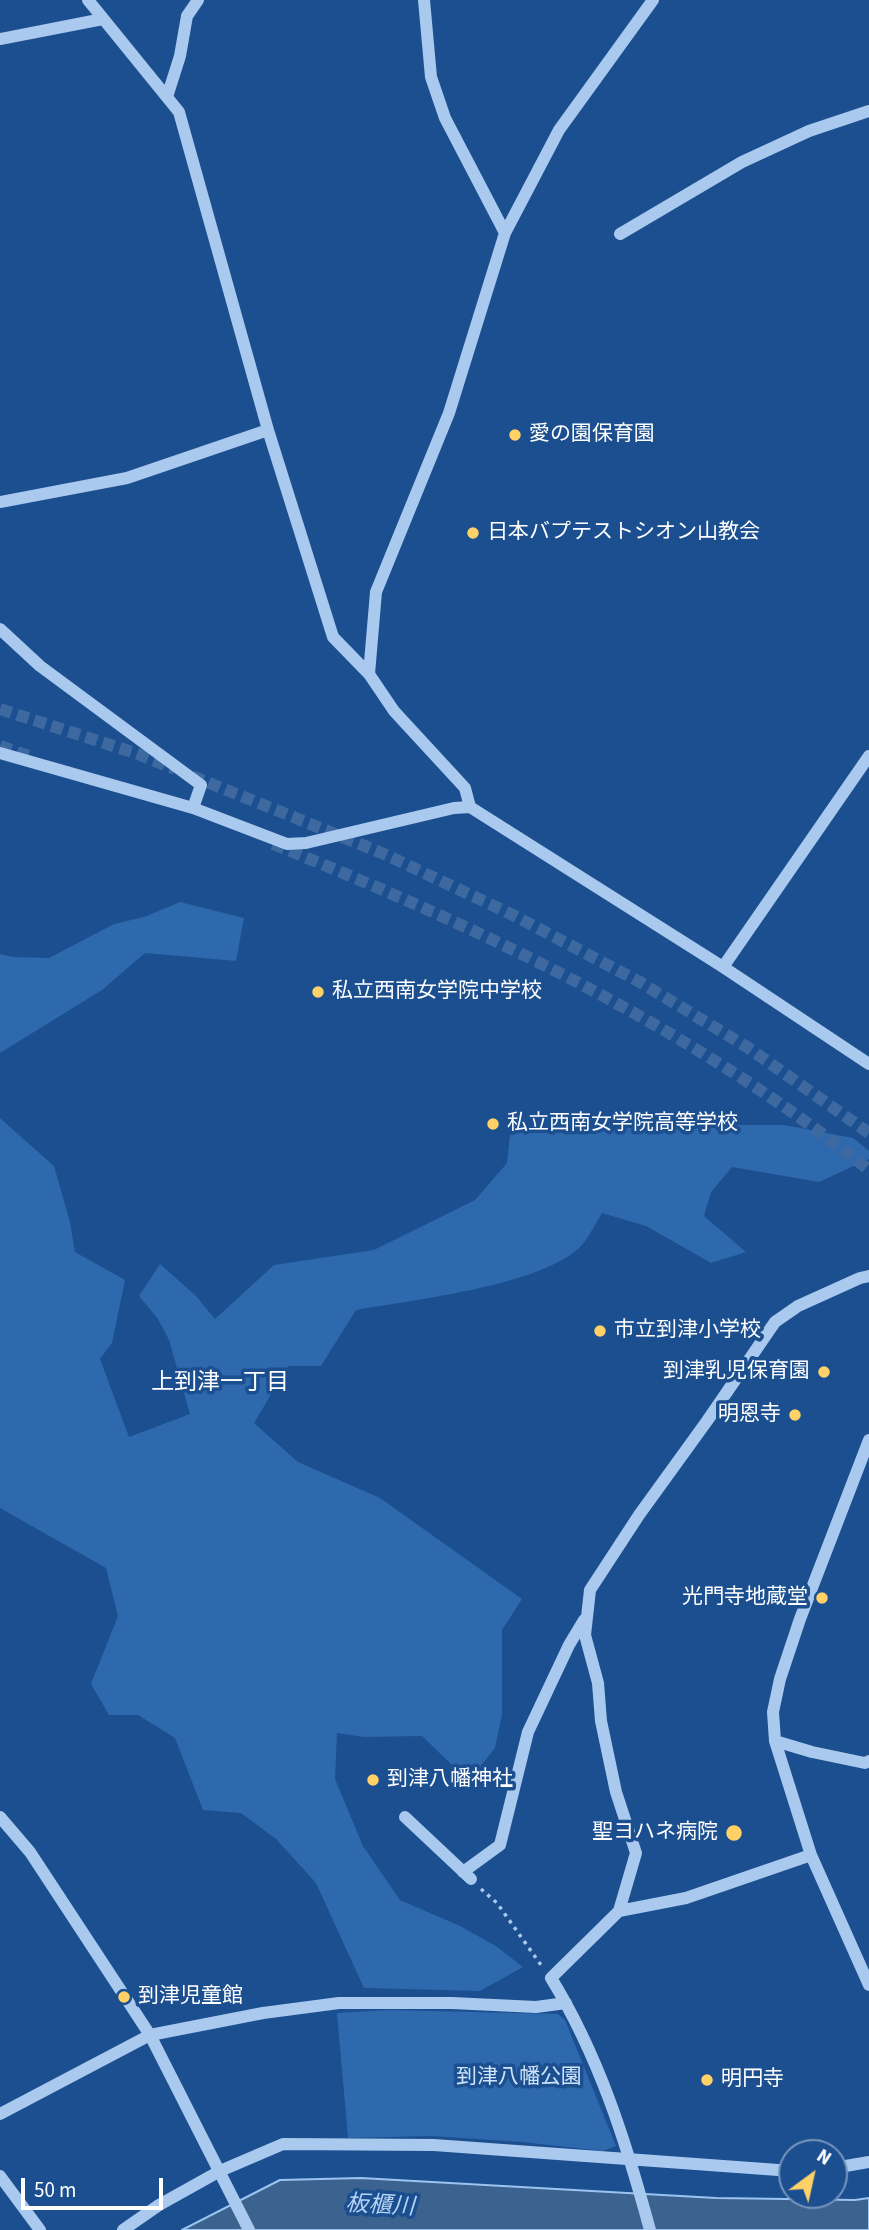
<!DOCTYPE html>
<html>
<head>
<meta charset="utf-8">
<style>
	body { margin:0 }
	#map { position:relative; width:869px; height:2230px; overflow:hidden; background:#1b4f8f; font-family:"Source Sans 3",sans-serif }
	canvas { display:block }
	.north { position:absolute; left:778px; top:2139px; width:70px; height:70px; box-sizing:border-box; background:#1b4f8f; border:2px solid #7695bc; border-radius:50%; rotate:33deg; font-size:19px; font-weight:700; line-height:28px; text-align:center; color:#fff }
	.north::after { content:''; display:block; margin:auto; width:24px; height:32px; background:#ffd166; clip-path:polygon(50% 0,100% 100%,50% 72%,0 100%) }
	.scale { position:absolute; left:21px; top:2178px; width:142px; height:32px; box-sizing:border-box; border:4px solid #fff; border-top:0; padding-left:9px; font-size:21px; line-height:24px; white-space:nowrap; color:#fff; -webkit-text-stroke:5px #1b4f8f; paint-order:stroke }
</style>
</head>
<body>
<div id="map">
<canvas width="869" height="2230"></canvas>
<div class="north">N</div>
<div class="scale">50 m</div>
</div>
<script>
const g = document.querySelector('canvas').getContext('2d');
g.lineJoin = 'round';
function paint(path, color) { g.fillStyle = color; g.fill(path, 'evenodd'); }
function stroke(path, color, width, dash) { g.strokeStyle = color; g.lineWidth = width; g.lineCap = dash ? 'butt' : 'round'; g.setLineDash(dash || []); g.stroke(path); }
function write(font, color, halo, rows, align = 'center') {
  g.font = font + ' "Source Sans 3","Noto Sans JP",sans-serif'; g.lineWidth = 7; g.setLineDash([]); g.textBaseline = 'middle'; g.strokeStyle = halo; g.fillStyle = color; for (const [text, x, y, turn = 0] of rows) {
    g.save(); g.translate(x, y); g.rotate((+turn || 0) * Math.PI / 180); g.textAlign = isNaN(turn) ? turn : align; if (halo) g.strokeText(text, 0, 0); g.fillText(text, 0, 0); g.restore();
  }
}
paint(new Path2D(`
	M180,902L244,918L236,961L145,953L102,990L0,1053V954L13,957L49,958L114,924L144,917Z
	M635,1117H671L721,1125H784L853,1138L869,1151V1159L819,1182L732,1167L711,1192L704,1216L746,1252L711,1263L646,1226L602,1213C595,1224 588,1240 578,1249C536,1286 413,1300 356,1310L321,1366H288L254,1423L298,1462L380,1498L522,1599L502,1630V1715L495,1748L480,1767L455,1768L422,1736L364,1737L337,1733L335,1779L363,1846L400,1900L460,1926L496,1946L523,1967L480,1991L364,1988L316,1883L276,1839L241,1813L203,1810L175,1738L138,1715H109L91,1684L118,1616L106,1568L0,1508V1118L54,1166L70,1222L75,1252L125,1280L112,1343L100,1359L129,1437L190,1414L169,1340L158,1319L139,1296L160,1264L196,1296L215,1319L274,1265L374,1250L475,1200L507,1163L510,1135L576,1121Z
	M389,2010L558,2014L565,2020L616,2146L603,2151L522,2142L431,2136L348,2138L337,2013Z`), '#2e69ad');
const water = new Path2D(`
	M361,2178L716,2198L855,2200L869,2198V2230H182L280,2180Z`);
paint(water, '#3c6290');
stroke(water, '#9cc4f0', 2);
stroke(new Path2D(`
	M0,709L138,754L175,769
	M0,746L29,756
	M192,776L382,853L513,915L638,981L747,1047L869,1133
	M273,844C483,929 691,1027 869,1170`), '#3d69a0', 12, [12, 6]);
stroke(new Path2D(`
	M481,1889L497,1903L541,1965`), '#a9c9ee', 3.5, [3.5, 5]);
stroke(new Path2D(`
	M88,0L179,112L268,430L333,637L369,674L394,711L465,788L470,807
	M424,0L431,77L445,118L505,233
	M0,39L103,19
	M167,97L180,56L187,16L198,0
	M620,234L742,162L809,131L869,111
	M0,502L127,478L268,430
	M0,629L40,666L201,785L193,808
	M369,674L376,592L449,413L505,233L559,130L653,0
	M0,753L193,808L287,844L306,843L454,808L470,807L723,967L869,1064
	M723,967L869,756
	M869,1440L800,1619L780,1679L773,1712L775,1741L811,1855L869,1985
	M775,1741L812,1752L865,1763L869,1761
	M0,1817L30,1852L150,2035L249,2230
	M405,1817L471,1879
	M463,1872L500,1845L528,1732L569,1645L584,1620
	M619,1911L686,1898L811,1855
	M0,2114L150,2035L263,2013L339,2003H452L536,2007L566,2003
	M834,2168L869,2162
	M0,2176L40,2230
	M123,2230L159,2205L220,2171L283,2144L434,2145L792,2171
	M650,2230C626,2142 599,2056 551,1978L619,1911L636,1853L616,1792L601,1721L598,1683L585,1635L590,1590L639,1515L707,1421L775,1322L798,1306L860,1278L869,1276`), '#a9c9ee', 12);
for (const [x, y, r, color] of [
	[515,435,7,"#ffd166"],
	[473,533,7,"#ffd166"],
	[318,992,7,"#ffd166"],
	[493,1124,7,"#ffd166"],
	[600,1331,7,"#ffd166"],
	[824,1372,7,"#ffd166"],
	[795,1415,7,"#ffd166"],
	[822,1598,7,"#ffd166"],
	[373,1780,7,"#ffd166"],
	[734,1833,9,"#ffd166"],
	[124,1997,7,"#ffd166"],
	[707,2080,7,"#ffd166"]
]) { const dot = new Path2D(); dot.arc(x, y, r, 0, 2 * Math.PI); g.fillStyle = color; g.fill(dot); stroke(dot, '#1b4f8f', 2.5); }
write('21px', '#fff', '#1b4f8f', [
	["愛の園保育園",529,435],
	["日本バプテストシオン山教会",487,533],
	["私立西南女学院中学校",332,992],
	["私立西南女学院高等学校",507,1124],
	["市立到津小学校",614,1331],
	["到津乳児保育園",810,1372,"right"],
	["明恩寺",781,1415,"right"],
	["光門寺地蔵堂",808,1598,"right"],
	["到津八幡神社",387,1780],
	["聖ヨハネ病院",718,1833,"right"],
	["到津児童館",138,1997],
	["明円寺",721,2080]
], 'left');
write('21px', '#cfe3fa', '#1b4f8f', [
	["到津八幡公園",519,2078]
]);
write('23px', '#fff', '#1b4f8f', [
	["上到津一丁目",220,1384]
]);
write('italic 23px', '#b5d3f5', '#1b4f8f', [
	["板櫃川",380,2207,3]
]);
</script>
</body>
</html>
